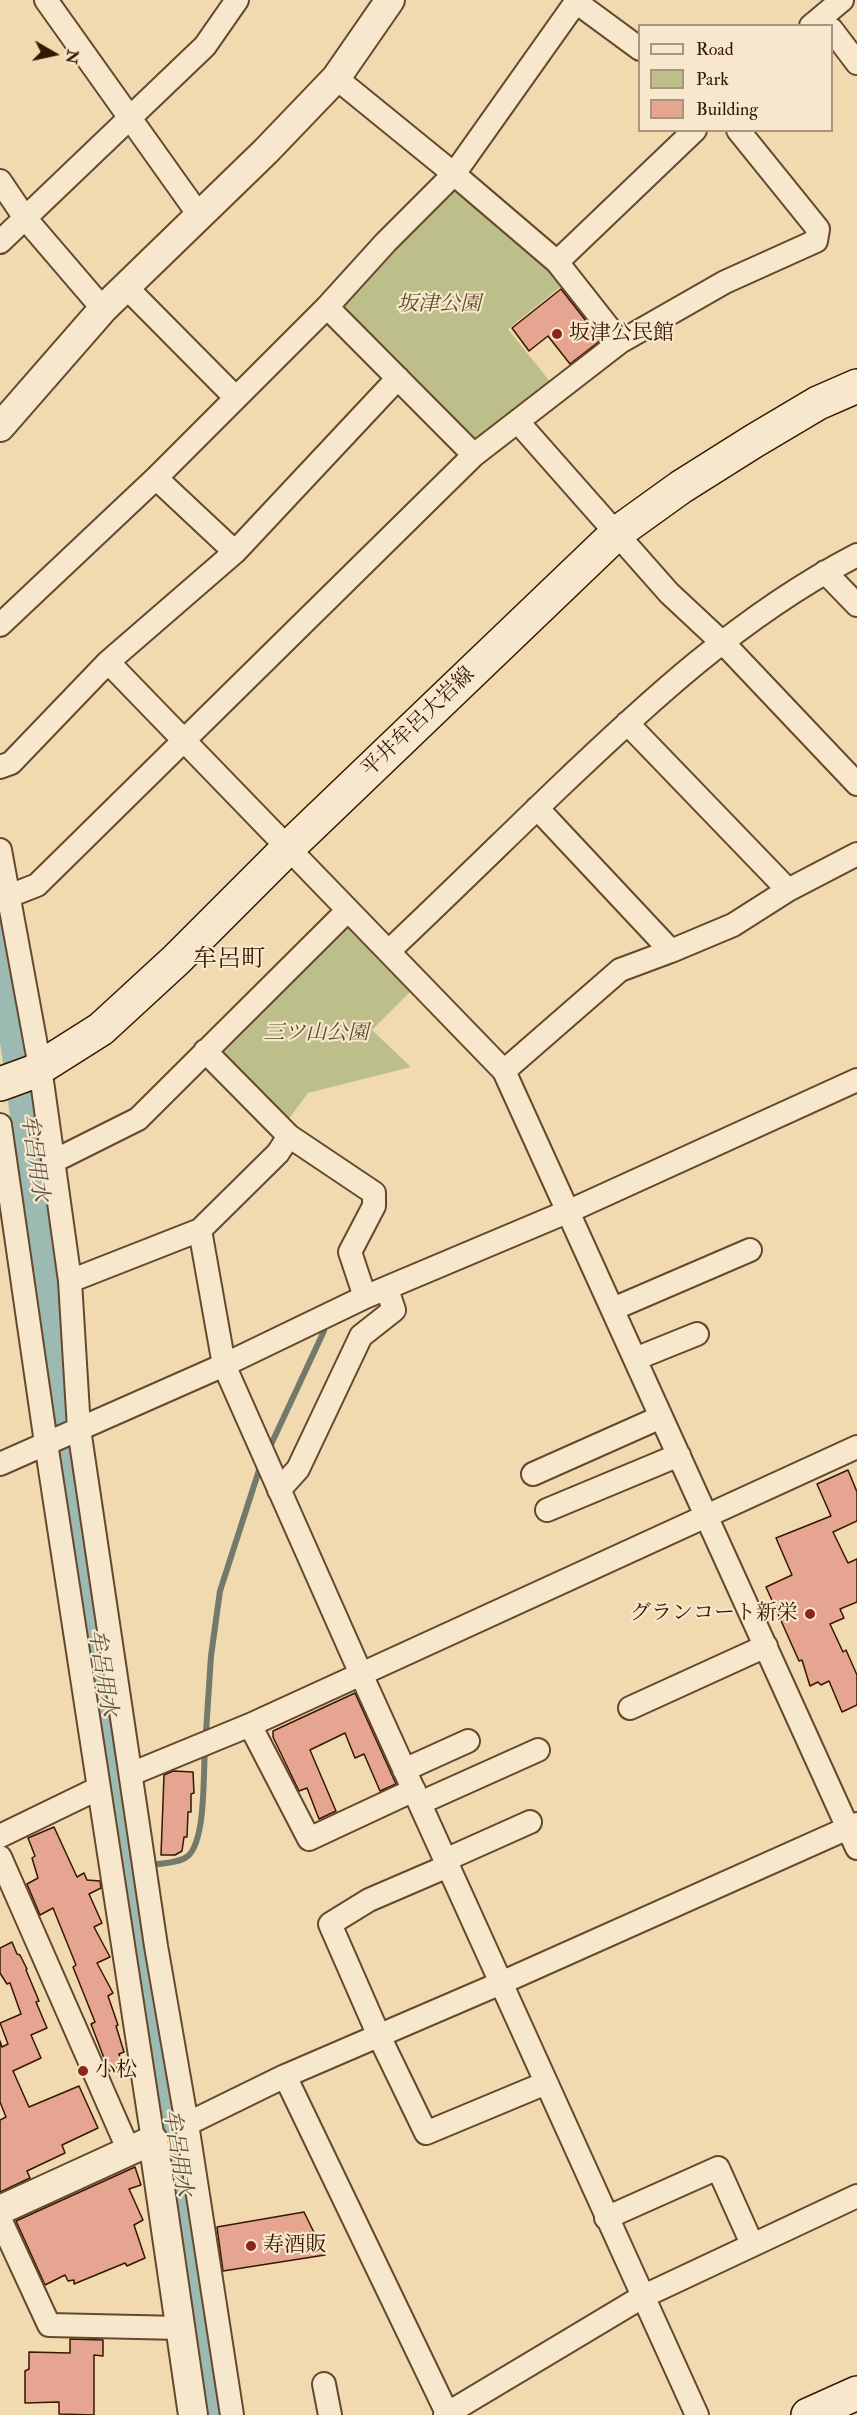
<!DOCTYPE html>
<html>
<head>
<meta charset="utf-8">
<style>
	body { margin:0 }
	#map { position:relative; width:857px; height:2415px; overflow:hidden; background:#f2dab0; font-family:"IM FELL Double Pica",serif }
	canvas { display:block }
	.legend { position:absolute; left:638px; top:24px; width:195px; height:108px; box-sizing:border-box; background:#f7e7cc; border:2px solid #aa947b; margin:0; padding:8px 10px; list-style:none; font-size:18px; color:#361701 }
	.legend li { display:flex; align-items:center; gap:12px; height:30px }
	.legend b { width:30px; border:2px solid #aa947b }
	.north { position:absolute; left:24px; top:24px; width:60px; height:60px; -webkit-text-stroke:4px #f7e7cc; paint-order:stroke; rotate:99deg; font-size:16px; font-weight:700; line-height:24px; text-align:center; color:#361701 }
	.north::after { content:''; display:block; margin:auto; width:21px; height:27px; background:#361701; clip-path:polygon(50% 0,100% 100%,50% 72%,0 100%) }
</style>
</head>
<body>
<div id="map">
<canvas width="857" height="2415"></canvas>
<ul class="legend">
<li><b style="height:8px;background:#f7e7cc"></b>Road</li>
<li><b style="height:16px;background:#bcbf8a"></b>Park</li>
<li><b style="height:16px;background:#e6a590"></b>Building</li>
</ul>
<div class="north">N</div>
</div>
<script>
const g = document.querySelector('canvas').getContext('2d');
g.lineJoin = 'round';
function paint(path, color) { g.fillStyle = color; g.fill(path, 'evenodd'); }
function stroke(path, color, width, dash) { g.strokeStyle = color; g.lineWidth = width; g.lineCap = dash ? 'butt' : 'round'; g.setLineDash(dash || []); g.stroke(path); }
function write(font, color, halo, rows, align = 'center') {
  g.font = font + ' "IM FELL Double Pica","Noto Serif JP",serif'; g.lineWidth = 4.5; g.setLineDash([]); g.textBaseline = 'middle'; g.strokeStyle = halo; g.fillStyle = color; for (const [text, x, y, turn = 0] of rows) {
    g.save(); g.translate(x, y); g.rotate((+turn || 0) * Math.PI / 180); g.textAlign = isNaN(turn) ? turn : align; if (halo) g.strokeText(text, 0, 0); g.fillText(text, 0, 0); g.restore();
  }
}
paint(new Path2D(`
	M458,190L547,265L563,285L508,329L551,383L481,443L469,441L338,309L448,191Z
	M345,927L354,929L413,989L372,1030L411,1067L308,1093L288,1120L224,1054L225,1046Z`), '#bcbf8a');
stroke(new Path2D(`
	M268,1451L324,1331
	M206,1732L211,1656L220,1591L261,1464
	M152,1865C163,1863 180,1863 188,1856C206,1840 203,1774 205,1750`), '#73796b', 6);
stroke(new Path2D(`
	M0,931L15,1019L41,1210L33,1240L216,2415`), '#9cbab2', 36);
const building = new Path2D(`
	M561,289L601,340L570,364L548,336L529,351L512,328Z
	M848,1470L857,1492V1521L833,1532L848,1563L857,1559V1602L840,1609L844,1618L830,1624L843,1652L846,1650L857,1675V1705L842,1712L829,1681L821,1685L818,1682L810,1686L802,1660L799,1661L766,1587L792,1575L776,1538L831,1516L817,1484Z
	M355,1693L396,1784L380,1791L364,1754L355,1758L345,1733L310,1750L336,1811L319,1819L307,1788L299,1791L273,1737V1731Z
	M173,1771L193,1772L194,1793L191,1794V1812H188L187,1837H184L182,1851L175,1855H161L164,1775Z
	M54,1827L77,1877L84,1873L87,1880L100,1881L101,1888L89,1894L102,1923L94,1927L110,1957L97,1963L113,1993L108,1996L118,2025L116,2026L124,2052L119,2054L123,2065L109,2071L91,2024L95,2022L73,1967L76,1965L53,1908L40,1915L27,1884L38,1878L32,1858L35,1856L28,1838Z
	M12,1942L17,1954L20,1955L27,1969L26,1970L39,2001L36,2002L47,2028L31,2035L41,2058L13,2071L29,2107L79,2086L98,2128L62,2145L65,2153L27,2171L30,2178L0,2192V2120L6,2117L0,2102V2041L2,2047L8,2044L0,2023L21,2014L10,1983L7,1984L0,1973V1948Z
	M135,2167L141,2185L129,2189L143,2220L134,2225L145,2258L127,2266L125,2263L74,2284V2280L68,2281L65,2275L45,2285L16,2221Z
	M304,2212L325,2255L223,2271L217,2227Z
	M70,2339L103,2340V2356L94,2355V2415L59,2414V2402L25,2403V2371L29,2369V2352L70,2353Z`);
paint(building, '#e6a590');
stroke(building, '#361701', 1.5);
const minor = new Path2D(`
	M46,0L199,215
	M811,26L842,0
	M832,30L857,63
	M336,78L454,174L557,262L620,342
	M0,181L25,218L103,309
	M0,242L205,46L237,0
	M557,262L695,130
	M125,286L236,398
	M327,307L474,455
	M398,378L235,552L108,662L504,1071L857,1848
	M518,422L669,593L730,650L857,784
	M156,478L235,552
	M825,572L857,605
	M0,625L156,478L327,307L386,242L454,174L576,2L640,49
	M627,723L788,890
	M0,767L11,763L108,662
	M537,808L671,951L733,925L788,890L857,854
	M0,850L40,1067L70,1281L79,1429L156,1946L187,2124L232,2415
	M9,896L37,885L474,455L620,342L725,282L816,241L818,229L738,130
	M389,951C444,899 498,846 553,793C646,704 741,615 857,555
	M205,1051L289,1136L374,1193V1206L350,1252L365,1297
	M504,1071L620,970L671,951
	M0,1125L46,1443L153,2140
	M54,1161L138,1119L348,910
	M200,1230L224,1365L361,1674L697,2415
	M70,1281L200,1230L278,1153L289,1136
	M613,1309L750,1250
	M635,1359L697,1334
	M0,1464L224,1365L365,1297L576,1208L857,1080
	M533,1474L661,1417
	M279,1490L298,1469L361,1336L394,1310L387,1289
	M547,1510L679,1455
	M630,1708L766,1646
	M250,1725L309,1839L414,1790
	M404,1770L468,1741
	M131,1774L250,1725L857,1447
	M420,1803L538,1750
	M0,1836L99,1788
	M0,1857L129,2151
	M445,1860L530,1822
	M448,1866L369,1900L330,1924L379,2036L426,2133L546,2083
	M285,2076L448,2415
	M187,2124L285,2076L501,1983L857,1824
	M606,2218L718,2168L752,2244
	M0,2219L49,2325L181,2328
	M324,2384L330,2415
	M445,2415L642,2297L857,2196`);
const tertiary = new Path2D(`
	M0,427L103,309L266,151L336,78L390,0
	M0,2210L153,2140L193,2415`);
const secondary = new Path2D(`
	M0,1084L33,1072L101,1029L176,960L288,848L617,533L681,487L754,441L818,403L857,386
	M808,2415L857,2393`);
stroke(minor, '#65482d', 26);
stroke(tertiary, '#65482d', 32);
stroke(secondary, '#361701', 36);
stroke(minor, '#f7e7cc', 22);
stroke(tertiary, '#f7e7cc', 28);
stroke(secondary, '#f7e7cc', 33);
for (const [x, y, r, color] of [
	[557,334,6,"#8f2418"],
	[810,1614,6,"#8f2418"],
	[83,2071,6,"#8f2418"],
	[251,2246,6,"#8f2418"]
]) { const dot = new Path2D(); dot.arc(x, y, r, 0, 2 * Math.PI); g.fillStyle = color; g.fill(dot); stroke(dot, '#f7e7cc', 2); }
write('italic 21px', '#5e492a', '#f7e7cc', [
	["坂津公園",439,305],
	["三ツ山公園",316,1034]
]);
write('21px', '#361701', '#f7e7cc', [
	["坂津公民館",569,334],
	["グランコート新栄",798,1614,"right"],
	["小松",95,2071],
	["寿酒販",263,2246]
], 'left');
write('21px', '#361701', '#f7e7cc', [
	["平井牟呂大岩線",419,723,-44]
]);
write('italic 22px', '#5a503f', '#f7e7cc', [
	["牟呂用水",33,1158,82],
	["牟呂用水",101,1673,81],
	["牟呂用水",176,2153,81]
]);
write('24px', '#361701', '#f7e7cc', [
	["牟呂町",229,961]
]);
</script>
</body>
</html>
